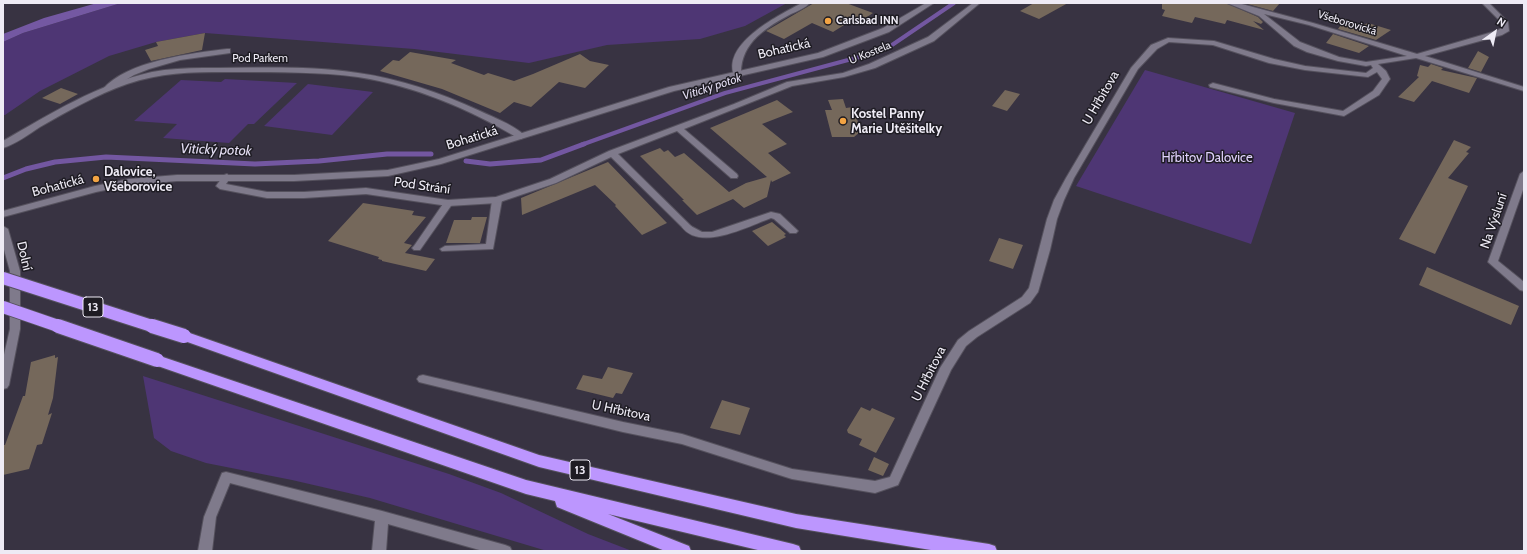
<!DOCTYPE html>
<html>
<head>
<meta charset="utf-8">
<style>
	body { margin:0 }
	#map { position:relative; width:1527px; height:554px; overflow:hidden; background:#383342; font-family:Cabin,sans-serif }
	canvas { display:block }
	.frame { position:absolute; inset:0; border:4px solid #eeebf5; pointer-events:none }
	.north { position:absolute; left:1475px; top:12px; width:40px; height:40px; -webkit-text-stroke:3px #1e1c23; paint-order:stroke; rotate:33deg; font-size:11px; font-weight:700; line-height:16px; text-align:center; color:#eeebf5 }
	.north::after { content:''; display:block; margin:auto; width:14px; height:18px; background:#eeebf5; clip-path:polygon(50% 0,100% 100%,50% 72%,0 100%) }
</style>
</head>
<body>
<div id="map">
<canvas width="1527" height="554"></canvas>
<div class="frame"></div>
<div class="north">N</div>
</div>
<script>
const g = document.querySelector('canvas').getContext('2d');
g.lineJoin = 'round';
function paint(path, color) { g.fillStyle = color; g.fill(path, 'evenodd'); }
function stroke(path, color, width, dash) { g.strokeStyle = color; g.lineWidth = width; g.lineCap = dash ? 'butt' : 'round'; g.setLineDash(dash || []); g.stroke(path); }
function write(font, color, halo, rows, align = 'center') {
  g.font = font + ' Cabin,sans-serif'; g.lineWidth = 3; g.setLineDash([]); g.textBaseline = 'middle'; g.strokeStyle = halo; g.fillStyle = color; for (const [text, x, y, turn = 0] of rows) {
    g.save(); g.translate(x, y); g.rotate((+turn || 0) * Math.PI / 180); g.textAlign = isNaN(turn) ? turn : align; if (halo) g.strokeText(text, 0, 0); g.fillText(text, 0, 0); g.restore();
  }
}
paint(new Path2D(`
	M121,3H787L745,26L700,39L607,45L529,63L414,49L205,33L156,42L109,56L40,91L5,115H3V42L23,33Z
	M1145,70L1295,113L1251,244L1076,186Z
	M225,79L297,83L254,124H248L229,143L163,138L177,124L134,121L181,80L221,82Z
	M308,84L373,92L332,135L264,126Z
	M143,376L449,474L501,493L588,534L632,551H547L370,498L292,480L206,463L171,451L154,438Z`), '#4e3674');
paint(new Path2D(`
	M97,3H121L23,33L3,42V34L44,18Z`), '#7458a2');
stroke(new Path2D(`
	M581,145L725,93L863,56L892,45L954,3`), '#7357a1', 4);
stroke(new Path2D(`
	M466,161L490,164L541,160L584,144
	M3,178L26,169L55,162L106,157L255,164L319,161L387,154H431`), '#7357a1', 5);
paint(new Path2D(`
	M814,3H846L873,13L858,23L852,20L833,32L812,23L784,39L766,31Z
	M1034,3H1068L1039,19L1020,11Z
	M1162,3H1226L1258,17L1263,22L1261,24L1253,21L1264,30L1227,20L1225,24L1195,17L1192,23L1162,16L1165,10L1162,9Z
	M1244,3H1280L1273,11Z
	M1345,19L1363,25L1368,23L1391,30L1376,40L1338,29Z
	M205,33L202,50L151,61L145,50L158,46L156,42Z
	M1333,34L1369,46L1359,53L1326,43Z
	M1478,51L1489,57L1481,72L1468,68Z
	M410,52L456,60L451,63L484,75L488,73L514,81L533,74L580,54L590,61L609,65L585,88L559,82L531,107L514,102L500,113L442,89L380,71L393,60L399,61Z
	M1431,64L1443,68L1441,70L1477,78L1469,93L1432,81L1414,102L1398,97L1419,77L1417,76L1420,65L1428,67Z
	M61,88L78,94L60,104L42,98Z
	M1005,90L1020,94L1007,111L992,106Z
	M843,99L846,108L853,107L861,131L854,137H832L825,110H832L828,100Z
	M777,100L793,112L762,124L787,144L768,153L791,173L772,182L771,180L767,197L744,208L733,199L697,215L682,200H684L640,156L660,148L664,152L668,150L675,157L684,153L729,192L746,183L767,177L710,128Z
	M1454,140L1471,147L1466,152L1469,153L1448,178L1468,186L1435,254L1399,239Z
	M608,162L667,223L642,235L615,206L616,205L595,185L522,215L521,198Z
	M363,203L414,211L412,215L426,217L404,243L412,245L405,253L435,259L426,271L382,261V260L378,259L379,257L328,241Z
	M472,217H487L480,243H446L454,220H471Z
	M772,222L786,234L784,235L786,237L768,246L752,231Z
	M999,238L1023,245L1013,269L989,261Z
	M1427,267L1519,306L1511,325L1419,285Z
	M55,355V358L58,357L53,398L48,415L52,413L42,444L37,445L29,469L3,475V445H5L23,396H25L31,362Z
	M608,367L633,373L622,394L616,393L613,398L576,389L583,375L602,379Z
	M722,400L750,408L740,435L710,428Z
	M861,407L870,411L872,408L895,418L876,453L859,445L862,439L848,433L847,430Z
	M874,457L889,464L883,476L868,470Z`), '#75685b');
const lane = new Path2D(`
	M227,49H230V53L180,60L149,69L134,75L107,91L103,89C127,61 192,53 227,49Z
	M497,197L502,200L493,249L442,251L440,249L445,246L486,244L492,200Z
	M448,200L453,203L420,250H414L412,248L414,246L445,201Z
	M771,212L780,214L796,229L798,231L796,233H790L774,219L771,218C749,226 700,252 682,227L687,224L702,232H712Z
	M226,472L382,511L505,545L510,547L512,551H483L388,524L386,551H372L375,521L230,483L216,517L212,551H198L204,517L222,473Z`);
const street = new Path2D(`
	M802,3H810C805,8 798,11 791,14C767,27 741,42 741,73L740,75H734C722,43 781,14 802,3Z
	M973,3H980L934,41L875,68L844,77L792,86L684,129L737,174L738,176L737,178H731L677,131L618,154L690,225L692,227L690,229H684L611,157L556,183L497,203L448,206L366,194L304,198H267L220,189L216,186L224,175L227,174L231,177L226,184L267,192H304L366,188L448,200L496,197L550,179L609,151L734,104L787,82L843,73L869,64L928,37Z
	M1227,3H1238L1313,23L1417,54L1496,31L1502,28V23L1482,3H1489L1508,22L1509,31L1502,35L1425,56L1524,87V91L1416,58L1378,64L1386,71L1390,79L1379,95L1344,116L1274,103L1210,87L1209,85L1213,83L1274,99L1343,111L1373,91L1382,79L1377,72L1368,77L1305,70L1269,63L1213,45L1169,42L1157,49L1138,69L1074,178L1064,200L1057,219L1050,250L1038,292L1030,303L977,337L966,346L951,370L898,485L875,493L792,479L682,444L623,432L423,383L419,382L417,379L419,376L423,375L623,422L682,434L792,469L875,481L890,477L940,368L958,340L969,331L1022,297L1029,288L1047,219L1054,200L1066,178L1131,68L1151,45L1168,38L1214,41L1274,59L1305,66L1366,73L1373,68L1371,65L1366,66L1338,61L1307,52L1294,46L1259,16ZM1264,14L1309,25L1407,56L1366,62L1339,57L1300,42Z
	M203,68C254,68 307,65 358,73C401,79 441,93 480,111C493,117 516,126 525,136L521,139L518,138C469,109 415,86 358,77C319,72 279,72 240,72C201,72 164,71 127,84C96,95 68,111 40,127C29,134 16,144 3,148V141C50,114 98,84 152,72C168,69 186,68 203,68Z
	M1524,171V187L1498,261L1524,282V291L1520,290L1488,262L1520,174Z
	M3,226L8,229L20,271V329L9,385L7,388L3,389V359L10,329V271L3,246Z`);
const secondary = new Path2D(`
	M926,3H934L889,32L823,57L674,91L441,164L388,176L294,181H177L129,185L96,192L3,217V211L95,186L129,179L177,175H294L388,170L439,159L669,87L818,53L883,28Z`);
const highway = new Path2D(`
	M184,331L539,455L796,514L989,544L995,546L997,551H937L796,528L539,467L179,339L178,336L179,333Z
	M157,355L526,480L793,544L799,546L801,551H762L608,514L689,546L691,551H665L557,507L555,501L526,494L152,364L150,360L152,356Z`);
stroke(lane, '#55515d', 2);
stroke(street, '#55515d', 2);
stroke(secondary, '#55515d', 2);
stroke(highway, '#55515d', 2);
paint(lane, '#7f7a8b');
paint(street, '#7f7a8b');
paint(secondary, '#7f7a8b');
paint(highway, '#bc96fe');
const highwayBridgeFar1 = new Path2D(`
	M3,278L155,327
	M3,307L61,327`);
const highwayBridge = new Path2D(`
	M58,326L157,360
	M152,326L184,336`);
stroke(highwayBridgeFar1, '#55515d', 14, []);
stroke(highwayBridge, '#55515d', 16, []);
stroke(highwayBridgeFar1, '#bc96fe', 12);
stroke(highwayBridge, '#bc96fe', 14);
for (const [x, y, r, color] of [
	[828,21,4,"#f3a443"],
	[843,121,4,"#f3a443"],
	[96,179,4,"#f3a443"]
]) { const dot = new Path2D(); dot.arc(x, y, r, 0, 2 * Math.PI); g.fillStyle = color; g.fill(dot); stroke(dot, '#1e1c23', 1.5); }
write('bold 11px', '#eeebf5', '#1e1c23', [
	["Carlsbad INN",836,21]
], 'left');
write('11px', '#eeebf5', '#1e1c23', [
	["Všeborovická",1347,23,17],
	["U Kostela",870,53,-22],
	["Pod Parkem",260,59]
]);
write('italic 12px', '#e2dcf1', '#1e1c23', [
	["Vitický potok",712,87,-18]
]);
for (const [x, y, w] of [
	[93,307,20],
	[580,470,20]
]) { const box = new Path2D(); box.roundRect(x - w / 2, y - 10, w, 20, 3); g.fillStyle = '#1e1c23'; g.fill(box); stroke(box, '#eeebf5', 1); }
write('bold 12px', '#eeebf5', null, [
	["13",93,307],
	["13",580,470]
]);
write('13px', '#eeebf5', '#1e1c23', [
	["Bohatická",784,49,-13],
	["U Hřbitova",1101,98,-60],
	["Bohatická",472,138,-17],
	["Bohatická",58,186,-15],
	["Pod Strání",422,186,8],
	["Na Výsluní",1494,221,-71],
	["Dolní",24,256,77],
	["U Hřbitova",929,374,-63],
	["U Hřbitova",621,411,12]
]);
write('bold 13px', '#eeebf5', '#1e1c23', [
	["Kostel Panny",851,114],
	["Marie Utěšitelky",851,129],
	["Dalovice,",104,172],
	["Všeborovice",104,187]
], 'left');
write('13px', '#e0d2fc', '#1e1c23', [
	["Hřbitov Dalovice",1207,158]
]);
write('italic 14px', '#e2dcf1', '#1e1c23', [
	["Vitický potok",216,150,2]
]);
</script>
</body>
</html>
